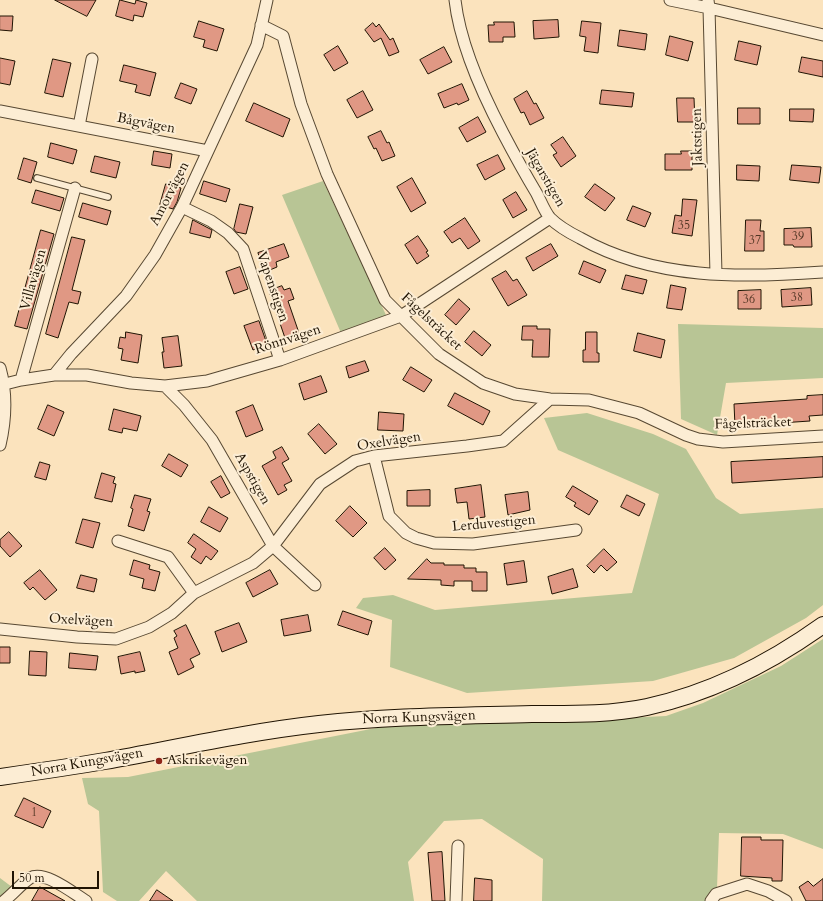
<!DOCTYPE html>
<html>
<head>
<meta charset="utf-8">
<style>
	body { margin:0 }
	#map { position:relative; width:823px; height:901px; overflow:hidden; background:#fbe3bd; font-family:Cardo,serif }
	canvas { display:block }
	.scale { position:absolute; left:12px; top:871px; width:87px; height:18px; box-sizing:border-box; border:2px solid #201403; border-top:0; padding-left:5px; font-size:12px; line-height:14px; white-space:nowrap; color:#201403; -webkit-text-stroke:3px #fcedd4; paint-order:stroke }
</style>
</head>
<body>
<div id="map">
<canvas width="823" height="901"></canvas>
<div class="scale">50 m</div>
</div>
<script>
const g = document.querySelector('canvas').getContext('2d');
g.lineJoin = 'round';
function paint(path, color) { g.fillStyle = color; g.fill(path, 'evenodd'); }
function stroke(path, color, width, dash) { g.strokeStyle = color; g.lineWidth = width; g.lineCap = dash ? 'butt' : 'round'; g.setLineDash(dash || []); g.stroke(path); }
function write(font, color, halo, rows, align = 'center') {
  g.font = font + ' Cardo,serif'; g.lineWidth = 4; g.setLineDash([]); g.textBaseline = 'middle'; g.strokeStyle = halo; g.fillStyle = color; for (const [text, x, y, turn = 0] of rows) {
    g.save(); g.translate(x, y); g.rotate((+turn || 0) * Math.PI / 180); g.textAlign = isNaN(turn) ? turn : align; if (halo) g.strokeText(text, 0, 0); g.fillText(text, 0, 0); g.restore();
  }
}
paint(new Path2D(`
	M323,181L386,315L341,333L282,195Z
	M678,324L823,328V378L726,383L717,435L681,419Z
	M587,413L653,434L686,449L716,498L740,514L823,508V605L806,618L734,658L653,681L467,693L390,667L392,620L356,608L363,598L393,595L435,610L632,593L659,494L558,450L544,418Z
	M823,639V849L783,834L719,833L717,888L705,901H542L543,859L482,819L444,821L408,862L414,901H197L166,871L139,901H117L103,892L99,811L88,804L82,778L128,777L396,724L584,720L666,716L703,703L781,666Z
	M0,878L12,887L0,896Z`), '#b8c595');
const building = new Path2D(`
	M55,0H96L87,16Z
	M120,0L135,4L136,0L147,3L143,17L134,15L133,21L116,16Z
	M0,16H13L12,31L0,30Z
	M558,20L559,37L534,39L533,21Z
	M199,21L224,29L217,51L203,47L205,40L194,37Z
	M582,21L601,23L598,53L584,51L586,37L580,36Z
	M494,22H514L515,37H503V42H489L488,25H494Z
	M373,23L376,27L379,24L390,40L393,38L399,52L389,56L381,38L374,42L365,30Z
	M620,30L647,34L645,50L618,46Z
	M670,36L693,42L688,61L666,55Z
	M739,41L761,46L757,65L735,60Z
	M338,46L348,63L334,71L324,55Z
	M444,47L452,62L428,74L420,60Z
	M802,57L823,61V77L799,72Z
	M0,58L15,61L10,85L0,83Z
	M53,59L71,63L63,97L45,93Z
	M124,65L156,73L150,96L135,92L137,85L120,81Z
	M181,83L197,89L191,104L175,98Z
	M462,84L469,100L458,105L457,103L444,108L438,94Z
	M602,90L634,93L632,107L600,104Z
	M363,91L373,110L357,118L347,100Z
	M527,91L534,104L536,103L544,118L530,125L524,112L521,113L514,99Z
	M677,98H694L695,122H678Z
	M254,103L290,119L283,137L246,121Z
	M738,108H760V124H738Z
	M790,109H814L813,122L790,121Z
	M478,117L486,132L467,142L459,128Z
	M381,131L387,143L389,142L395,156L382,161L376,148L374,149L368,137Z
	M563,137L576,156L561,167L553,155L557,153L551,145Z
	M51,143L77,150L73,164L48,157Z
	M154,151L172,154L170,168L152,165Z
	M681,151H692V170H665V154H681Z
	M498,155L505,169L485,180L477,165Z
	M95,156L120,162L116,178L91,172Z
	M24,158L37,162L31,183L18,179Z
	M737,165L760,166L759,181L737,180Z
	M792,165L821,167L819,183L790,180Z
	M412,178L426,203L411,212L397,187Z
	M204,181L230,189L226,202L200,194Z
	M166,184L181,188L177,202L173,209L160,205Z
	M595,184L615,198L605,211L585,197Z
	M36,190L64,198L60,211L32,203Z
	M516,192L527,210L513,218L503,200Z
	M683,199L697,200L692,236L672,233L675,215L681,216Z
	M83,203L111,211L107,225L79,217Z
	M240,204L253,207L246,234L236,232L234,229Z
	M633,206L651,213L645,227L627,220Z
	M465,218L480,241L468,249L460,238L452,243L444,232Z
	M193,220L212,230L210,238L190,233Z
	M746,220H761L760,231H764V251H745Z
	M811,228L812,247H794L793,245H784V229Z
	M41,230L54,234L27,329L15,326Z
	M418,236L428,251L426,252L429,256L417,264L405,245Z
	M72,237L85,240L72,290L81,292L78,304L69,302L58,338L46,334Z
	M284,244L289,257L276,262L277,267L265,272L258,253Z
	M551,244L558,256L533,271L526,258Z
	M584,261L606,270L600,283L579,274Z
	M240,267L248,289L234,294L226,272Z
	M506,271L513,281L517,279L527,295L508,306L492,279Z
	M626,275L647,280L643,294L622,289Z
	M671,285L686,288L682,310L667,308Z
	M282,286L284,290L290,288L294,299L288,301L299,333L285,338L269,291Z
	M811,288L812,305L782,307L781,290Z
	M761,290V309H738V291Z
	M459,299L470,309L456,325L445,315Z
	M259,321L267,344L253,350L244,326Z
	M523,326H537V329H550L549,357H532L533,340H522Z
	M474,331L491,345L482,356L465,342Z
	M126,332L142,335L138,363L121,360L123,349L118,348L120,337L125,338Z
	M586,332H597V353H599V362H583V350H585Z
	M638,333L665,340L661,358L634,351Z
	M178,336L182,366L164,368L162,352H164L162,338Z
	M365,361L369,371L349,378L346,367Z
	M411,367L432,380L424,392L403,380Z
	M321,376L327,392L304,400L299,384Z
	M455,393L490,411L483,425L448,406Z
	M823,395V415L809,416L810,421L735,426L734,404L807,399V396Z
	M48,405L64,412L54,436L38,429Z
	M253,405L263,430L246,437L236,412Z
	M114,409L141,416L137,431L123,428L122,433L109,430Z
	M379,412L404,414L403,431L378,430Z
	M319,424L337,444L325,454L308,434Z
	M282,447L289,459L282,463L292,481L284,485L287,490L278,495L262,466L276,458L273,452Z
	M169,454L188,465L181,477L162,466Z
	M823,457V477L732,483L731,462Z
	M40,462L50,465L46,480L35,477Z
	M102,473L115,477L113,483L116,484L112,502L95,498Z
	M221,476L230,493L221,498L211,482Z
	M481,485L485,517L469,519L467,502L457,503L455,489Z
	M573,486L598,501L589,515L574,506L576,503L566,497Z
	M430,490V506H407V491Z
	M528,492L530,510L508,515L505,495Z
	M135,495L151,499L147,511L150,512L144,531L128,526L133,509L131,508Z
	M627,495L645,504L639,516L621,507Z
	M350,506L367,523L353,537L336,521Z
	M209,507L228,518L220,532L201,522Z
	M83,519L100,523L93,548L76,543Z
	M9,532L22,546L10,557L0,546V540Z
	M194,534L218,551L211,560L206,556L201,564L191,557L196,549L188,543Z
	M385,548L396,560L385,570L374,558Z
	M604,549L617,562L607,571L601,565L594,573L587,566Z
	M427,559L431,563H444V565H464V568H476V572H487V591H472V581H454V586L441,585V580L408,579Z
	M134,560L150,565L149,569L160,572L155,591L142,588L144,579L130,575Z
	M524,561L527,582L507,585L504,564Z
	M573,569L578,587L552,594L548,577Z
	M40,570L57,590L45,600L33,587L30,590L24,583Z
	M270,570L278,584L253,597L246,583Z
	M81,575L97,579L94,592L77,588Z
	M343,611L372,621L368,635L338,625Z
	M308,615L311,631L284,636L281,620Z
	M239,623L247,642L222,652L215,632Z
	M186,625L200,654L190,659L194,667L178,675L169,652L178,648L174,638L177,636L174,631Z
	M0,647H10V663H0Z
	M30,651L47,652L46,676L29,675Z
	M140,652L145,671L135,673V671L121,674L118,657Z
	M70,653L98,656L96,670L69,668Z
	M24,798L51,811L43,828L15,816Z
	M742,837H761V840H783L782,881H772V878L741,876Z
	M442,852L445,901H432L428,853Z
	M475,878L492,880V901H474Z
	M823,879V901H806L799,887L808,881L813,886Z
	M40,887L65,901H32Z
	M157,890L173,901H150Z`);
paint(building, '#e09884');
stroke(building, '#201403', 1);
const service = new Path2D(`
	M37,178L108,197`);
const minor = new Path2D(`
	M455,0C460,45 482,93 503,133C514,154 525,174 537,194C541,202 545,212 550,218C558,226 570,233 580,238C654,280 742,278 823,272
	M670,0L709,8L823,35
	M708,0L709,8L716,274
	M261,25L283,36L301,104L327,174L385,300L439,354L483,383L515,394L550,399L589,400L639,413L686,435L698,439L723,442L823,436
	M0,111L208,151
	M79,126L92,59
	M182,207L211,221L228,233L243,249L280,360
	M0,368C7,393 6,419 0,445
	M54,375L71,354L126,296L155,255L182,207L257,45L267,0
	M21,380L75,188
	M5,384L21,380L54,375H87L131,383L165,386L207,381L280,360L401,316L550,218
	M165,386L184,405L212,440L273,546L315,585
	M374,456L389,516L406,533L416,538L434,543L473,544L576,530
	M118,541L168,557L194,593
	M0,629L77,637L116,639L149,627L172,613L194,593L253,563L273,546L320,484L355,461L374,456L467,446L503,441L550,399
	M4,901C13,894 21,884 30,878C45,870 73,893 86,901
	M456,901L458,846
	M711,901L716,894L747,884L768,891L786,901`);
const secondary = new Path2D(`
	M0,777C35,772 70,767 105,761C177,748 247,732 319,724C390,716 461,716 532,714C570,714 609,715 647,707C711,693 770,663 823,625`);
stroke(service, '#574832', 8);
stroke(minor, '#574832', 13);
stroke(secondary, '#201403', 18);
stroke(service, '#fcedd4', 5.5);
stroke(minor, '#fcedd4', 11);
stroke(secondary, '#fcedd4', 16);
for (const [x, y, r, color] of [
	[159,761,4,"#8f2418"]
]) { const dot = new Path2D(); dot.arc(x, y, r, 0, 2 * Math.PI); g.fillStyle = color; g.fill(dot); stroke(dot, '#fcedd4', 1.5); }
write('12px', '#503523', null, [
	["35",684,226],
	["39",798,237],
	["37",755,241],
	["38",797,298],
	["36",749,300],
	["1",34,813]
]);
write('14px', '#201403', '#fcedd4', [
	["Bågvägen",146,124,11],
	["Jaktstigen",698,137,-91],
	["Jägarstigen",545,178,60],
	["Amorvägen",170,194,-63],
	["Villavägen",34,280,-74],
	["Vapenstigen",272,287,71],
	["Fågelsträcket",431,322,43],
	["Rönnvägen",288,340,-18],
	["Fågelsträcket",753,424,-2],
	["Oxelvägen",389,442,-9],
	["Aspstigen",252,479,60],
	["Lerduvestigen",494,524,-5],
	["Oxelvägen",81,621,3],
	["Norra Kungsvägen",419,718,-2],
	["Norra Kungsvägen",87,763,-10]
]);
write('14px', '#201403', '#fcedd4', [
	["Askrikevägen",167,761]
], 'left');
</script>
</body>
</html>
